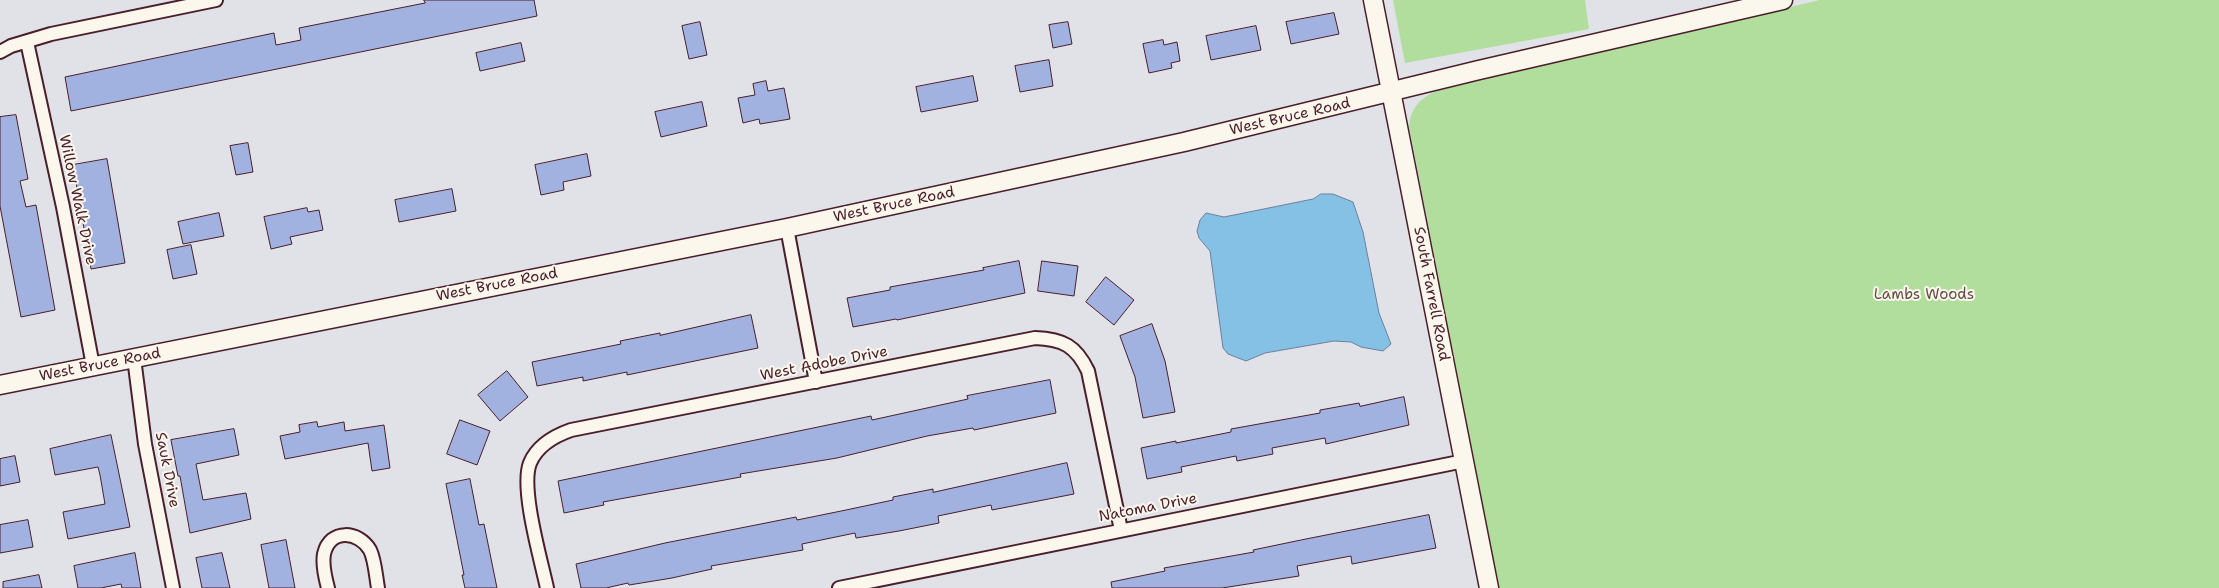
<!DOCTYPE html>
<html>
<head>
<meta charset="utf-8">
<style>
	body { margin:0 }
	canvas { display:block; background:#e0e2e8 }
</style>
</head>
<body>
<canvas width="2219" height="588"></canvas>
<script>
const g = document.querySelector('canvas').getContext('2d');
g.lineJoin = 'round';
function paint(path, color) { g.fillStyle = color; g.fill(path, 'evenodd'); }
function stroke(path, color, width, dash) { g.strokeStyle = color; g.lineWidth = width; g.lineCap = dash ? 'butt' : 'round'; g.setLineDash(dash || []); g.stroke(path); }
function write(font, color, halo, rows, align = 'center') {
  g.font = font + ' "Shantell Sans",sans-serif'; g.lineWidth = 4; g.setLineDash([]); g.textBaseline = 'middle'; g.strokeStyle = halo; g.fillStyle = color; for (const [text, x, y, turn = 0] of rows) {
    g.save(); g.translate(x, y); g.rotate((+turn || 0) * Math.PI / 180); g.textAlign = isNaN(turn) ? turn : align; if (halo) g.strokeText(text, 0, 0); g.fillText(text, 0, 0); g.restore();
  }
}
paint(new Path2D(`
	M1393,0H1585L1589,29L1405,63Z
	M1820,0H2219V588H1499L1409,126C1412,99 1430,93 1453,85Z`), '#b1de9d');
const water = new Path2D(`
	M1321,194H1333L1353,202L1363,232L1379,313L1391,344L1383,351L1361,347L1351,342L1334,341L1265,353L1246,361L1228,354L1223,348L1210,251L1199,238L1197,231L1200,220L1206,213L1224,217L1313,199Z`);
paint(water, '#85c0e5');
stroke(water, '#6d809b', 1);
const building = new Path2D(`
	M424,0H534L537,16L71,111L65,77L274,33L276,45L301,40L299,28L425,3Z
	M1334,13L1339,34L1291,44L1286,22Z
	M700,22L707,55L689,59L682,26Z
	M1068,22L1072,44L1053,48L1049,25Z
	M1256,26L1261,50L1211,60L1206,36Z
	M1163,40L1164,45L1177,42L1180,61L1171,63L1172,68L1149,73L1143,44Z
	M521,43L525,61L480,71L476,53Z
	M1049,60L1053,86L1020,92L1015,66Z
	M973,76L978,101L921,112L916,87Z
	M766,81L768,91L784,88L790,119L760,124L759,119L743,123L738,98L755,95L753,84Z
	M702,102L707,126L661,137L655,112Z
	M16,115L28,179L20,181L26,207L36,205L55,310L21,317L0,206V117Z
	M248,143L253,172L236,175L230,146Z
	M587,154L591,176L563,182L564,190L541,195L535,165Z
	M107,159L125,263L91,269L73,165Z
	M452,189L456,211L399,222L395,200Z
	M307,208L308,212L319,210L323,230L290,237L292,244L271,249L264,217Z
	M219,213L224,236L183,244L178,222Z
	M191,245L197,274L173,279L167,250Z
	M1019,261L1025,293L897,320L896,319L853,327L847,298L890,290V287L984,270L983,268Z
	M1042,261L1078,266L1074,296L1038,291Z
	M1106,277L1134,300L1114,325L1086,302Z
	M751,315L758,348L627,375V372L583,381V377L537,386L532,362L621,344L620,341L660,333V335Z
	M1152,324L1165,361L1175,412L1143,418L1135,377L1120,336Z
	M507,371L528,397L500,421L478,395Z
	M1050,380L1056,413L974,430L973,428L927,436L837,458L740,474L741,477L603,502L604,505L564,513L558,481L871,416L872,420L968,399L967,396Z
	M1404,397L1409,425L1326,444L1325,438L1272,448L1273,454L1237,461L1236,456L1181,467L1182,472L1147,479L1141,448L1176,441V443L1231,432V429L1320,413V410L1359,403L1360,406Z
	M460,420L490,431L477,465L447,454Z
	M317,422L318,427L344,422L345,431L384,425L390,468L372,471L368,443L285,459L280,436L300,432L299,425Z
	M234,429L239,455L196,464L203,500L246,493L251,519L190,533L180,476H178L171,440Z
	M111,435L130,527L68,539L63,512L105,504L100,475L98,467L55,475L50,449Z
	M15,456L20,482L0,486V459Z
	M1067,463L1074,494L992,510L991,505L938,516L939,523L899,531L856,538L855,533L802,544L803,550L711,566L712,569L672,578L629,585L628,583L606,588H581L576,564L665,543L796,517L797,520L846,510L893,500V497L933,489V492Z
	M470,479L479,525L484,524L497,588H465L462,575H464L446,484Z
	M1429,515L1436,548L1352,564L1351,556L1297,566L1299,576L1222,588H1112L1111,582L1165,571L1164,568L1254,552L1253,550L1301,540Z
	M28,520L33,547L0,553V525Z
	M286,540L295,588H269L261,545Z
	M135,553L141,588H122L121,584L101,588H78L74,566Z
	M222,553L230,588H202L196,558Z
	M39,575L42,588H3V582Z`);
paint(building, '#a1b1e0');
stroke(building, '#4a1f2b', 1);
const street = new Path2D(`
	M27,42L63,207L93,366
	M0,52L11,46L51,34L216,0
	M787,228L816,382
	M134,358L145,444L173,588
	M328,588C325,577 322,565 324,554C330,528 359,531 370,550C375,560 376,577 378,588
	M547,588C541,560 520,488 530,463C537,446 554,436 571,430L1035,338C1063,339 1076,346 1088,371L1121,530
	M839,588L1464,461`);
const secondary = new Path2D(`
	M1373,0L1489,588
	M0,385L787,228L1184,142L1479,70L1783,0`);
stroke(street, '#4a1f2b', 16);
stroke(secondary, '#4a1f2b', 21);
stroke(street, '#fbf7ec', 12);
stroke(secondary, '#fbf7ec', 18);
write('15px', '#4a1f2b', '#fbf7ec', [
	["West Bruce Road",1290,117,-13],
	["Willow Walk Drive",77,200,78],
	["West Bruce Road",894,205,-12],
	["West Bruce Road",497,285,-11],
	["South Farrell Road",1431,294,79],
	["West Adobe Drive",824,364,-11],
	["West Bruce Road",100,365,-11],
	["Sauk Drive",167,470,79],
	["Natoma Drive",1148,508,-11]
]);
write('15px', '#644f48', '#fbf7ec', [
	["Lambs Woods",1924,295]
]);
</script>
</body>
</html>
